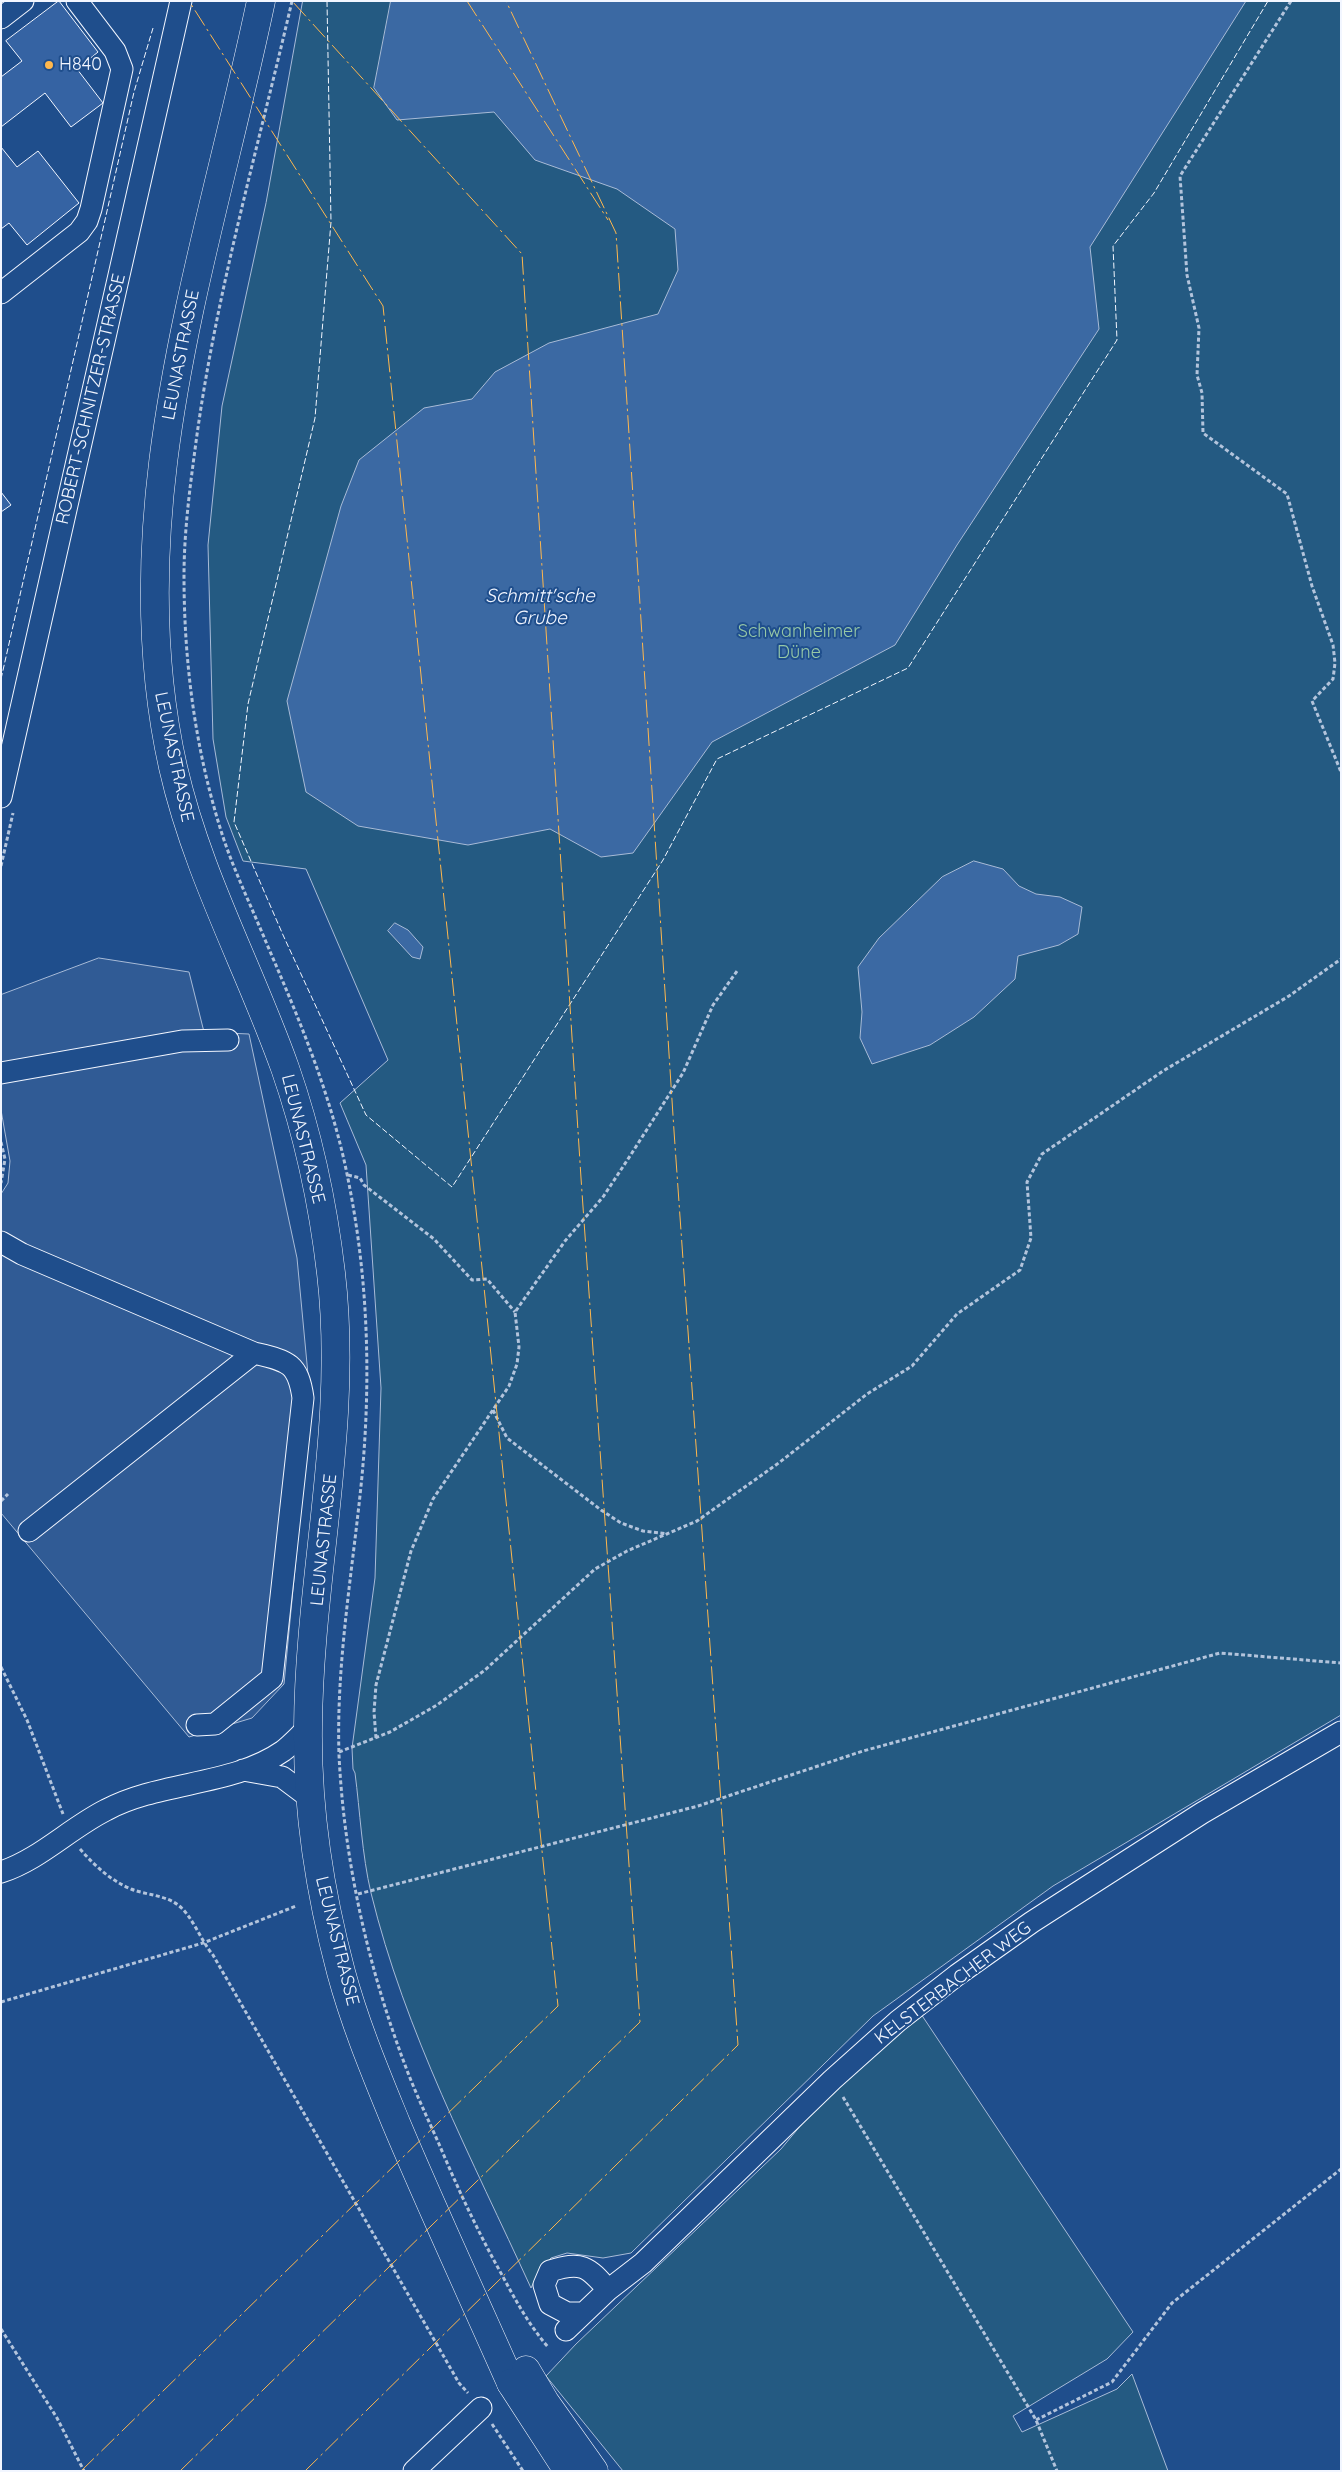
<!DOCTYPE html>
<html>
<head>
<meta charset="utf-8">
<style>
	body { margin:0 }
	#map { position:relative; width:1342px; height:2472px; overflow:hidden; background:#1f4e8c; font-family:Quicksand,sans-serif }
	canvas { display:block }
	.frame { position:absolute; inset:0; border:2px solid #f2f6ff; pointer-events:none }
</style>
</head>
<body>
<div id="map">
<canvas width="1342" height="2472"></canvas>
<div class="frame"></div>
</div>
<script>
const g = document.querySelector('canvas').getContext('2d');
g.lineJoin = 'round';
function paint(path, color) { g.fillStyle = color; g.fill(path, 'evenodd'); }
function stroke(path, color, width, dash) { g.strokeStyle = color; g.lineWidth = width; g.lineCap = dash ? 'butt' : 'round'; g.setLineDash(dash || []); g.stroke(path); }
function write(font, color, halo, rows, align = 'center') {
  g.font = font + ' Quicksand,sans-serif'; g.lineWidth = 4; g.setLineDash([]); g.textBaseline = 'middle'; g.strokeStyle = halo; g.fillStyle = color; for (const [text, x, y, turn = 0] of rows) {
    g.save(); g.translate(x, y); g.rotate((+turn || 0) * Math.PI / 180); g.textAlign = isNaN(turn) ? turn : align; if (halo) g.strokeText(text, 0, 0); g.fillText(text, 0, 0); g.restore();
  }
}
const green = new Path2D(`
	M303,1H1341V1715L1053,1886L873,2016L631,2253L603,2258L567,2253L551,2258L540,2269L531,2288C472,2159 405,2032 371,1893C362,1855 360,1811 355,1773L353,1769L352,1748L375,1578L381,1388L366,1165L340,1103L388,1060L306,869L243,861L226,817L213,739L208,545L222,406L266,203Z
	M921,2014L1133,2332L1107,2359L1013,2416L1022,2432L1117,2389L1132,2374L1168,2471H623L546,2376L576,2344L781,2149L842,2076Z`);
paint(green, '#245a82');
stroke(green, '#a8bbd7', 1);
const parking = new Path2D(`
	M99,958L189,972L204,1032L249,1034L297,1258L309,1385L307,1442L284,1684L252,1718L189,1737L1,1513V1194L8,1183L10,1161L1,1110V995Z`);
paint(parking, '#305b95');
stroke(parking, '#a8bbd7', 1);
const water = new Path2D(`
	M391,1H1246L1090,247L1099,329L957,545L895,645L712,742L633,853L601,857L550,829L468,845L358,826L306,792L287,701L341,506L359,460L424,408L472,399L495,372L549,343L658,314L678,270L675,229L617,189L535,160L494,112L397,120L374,88Z
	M974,861L1003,869L1019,886L1036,894L1060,897L1082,907L1078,934L1059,945L1018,956L1015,979L974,1017L930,1045L872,1064L860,1038L862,1012L858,967L879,938L942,877Z
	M395,923L408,930L423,947L420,959L412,957L388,931Z`);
paint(water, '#3b69a3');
stroke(water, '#a8bbd7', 1);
const building = new Path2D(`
	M59,1L98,52L77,69L103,103L71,127L45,93L1,127V77L22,61L6,41Z
	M1,147L17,167L38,151L79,203L27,245L9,223L1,229Z
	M1,492L11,505L1,512Z`);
paint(building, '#3563a3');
stroke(building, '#f2f6ff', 1);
const minor = new Path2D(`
	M1,18L23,1
	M1,293L79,232L87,221L91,209L122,69L115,51L77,1
	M1,797L181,1
	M1,1073L182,1041L228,1040
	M1,1242L22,1254L254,1353C287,1361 298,1362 303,1398L272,1678L215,1724L197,1725
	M29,1531L254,1353
	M243,1770L282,1777L310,1798
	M1,1872C39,1860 70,1828 106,1810C160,1781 233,1786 283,1751C292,1744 300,1735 308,1728
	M583,2313H567L550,2304L544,2285L550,2271C581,2261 588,2266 608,2290
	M566,2330L608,2290L643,2263L832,2080L898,2021L957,1975L1032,1922L1202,1813L1341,1732
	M414,2471L481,2408`);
const major = new Path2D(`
	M261,1C208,254 115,507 173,767C197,873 249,967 285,1068C308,1134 323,1204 331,1273C349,1426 309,1575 308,1728C307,1811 320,1893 341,1972C355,2024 376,2074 396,2123C433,2211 473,2297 511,2383`);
const highway = new Path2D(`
	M526,2370L545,2402L594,2471
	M511,2383L568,2471`);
stroke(minor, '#f2f6ff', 23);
stroke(major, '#f2f6ff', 29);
stroke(highway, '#f2f6ff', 29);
stroke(new Path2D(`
	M292,1C258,148 216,293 196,442C190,487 184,531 184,576C184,666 196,755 224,840C236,875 252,908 266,942C300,1021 333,1099 349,1184C368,1280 371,1378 362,1476C353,1569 336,1662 339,1755C344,1860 368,1967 405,2065C415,2092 427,2117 439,2144C458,2189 478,2232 502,2275C516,2301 529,2325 548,2347
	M1291,1L1180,176L1187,275L1199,328L1197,375L1202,393L1203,433L1287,494L1312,586L1333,645L1335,663L1333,679L1312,701L1341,772
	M1,866L13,813
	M1,1142L5,1159L1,1183
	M348,1175L360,1178L364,1185L434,1239L472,1280L487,1279L515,1312
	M493,1410L507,1438L601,1510L621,1523L643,1531L668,1534
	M1,1501L8,1494
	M1,1667L27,1720L63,1814
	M376,1738L374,1712L376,1685L411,1551L433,1499L509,1386L517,1364L519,1347L515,1312L565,1241L603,1197L630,1156L683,1073L713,1005L737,971
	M339,1752L390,1732L437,1705L485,1670L595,1569L627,1551L697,1521L780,1462L867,1394L912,1366L957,1314L1020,1270L1031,1238L1027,1182L1042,1154L1163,1071L1289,996L1341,959
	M80,1849C95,1866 110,1880 131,1889C146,1895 165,1895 178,1905C192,1915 201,1941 213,1955L459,2383L468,2393
	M358,1894L698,1806L863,1751L1220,1653L1341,1663
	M1,2002L203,1943L296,1906
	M843,2097L1036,2420L1057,2471
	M1,2329L57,2418L84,2471
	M1036,2420L1112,2382L1172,2303L1341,2169
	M492,2424L523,2471`), '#b3c4dc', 3, [4, 2.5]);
stroke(minor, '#1f4e8c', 21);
stroke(major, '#1f4e8c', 28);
stroke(highway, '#1f4e8c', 28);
stroke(new Path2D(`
	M327,1L331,222L315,418L248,704L234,822L283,935L366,1115L452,1187L663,860L717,759L908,668L1117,340L1113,246L1154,193L1268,1
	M1,679L134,92L153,28`), '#f2f6ff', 1, [6, 2.5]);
stroke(new Path2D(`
	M467,1L608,220
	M81,2471L558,2006L383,306L189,1
	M180,2471L640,2022L581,1178L522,254L292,1
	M305,2471L738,2045L674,1131L616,233L506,1`), '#ffb74d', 1, [18, 4, 2.5, 4]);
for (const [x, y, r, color] of [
	[49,65,5,"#ffb74d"]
]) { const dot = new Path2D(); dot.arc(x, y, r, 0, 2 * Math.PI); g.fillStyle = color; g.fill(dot); stroke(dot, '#1f4e8c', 2); }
write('18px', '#f2f6ff', '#1f4e8c', [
	["H840",59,65]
], 'left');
write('18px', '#f2f6ff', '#1f4e8c', [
	["LEUNASTRASSE",181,355,-79],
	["ROBERT-SCHNITZER-STRASSE",91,399,-77],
	["LEUNASTRASSE",174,757,78],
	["LEUNASTRASSE",303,1139,76],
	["LEUNASTRASSE",324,1540,-84],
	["LEUNASTRASSE",337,1941,76],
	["KELSTERBACHER WEG",953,1983,-37]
]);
write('18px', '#97c8a6', '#1f4e8c', [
	["Schwanheimer",799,632],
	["Düne",799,653]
]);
write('italic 19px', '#f2f6ff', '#1f4e8c', [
	["Schmitt'sche",540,596],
	["Grube",540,618]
]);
</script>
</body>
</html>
